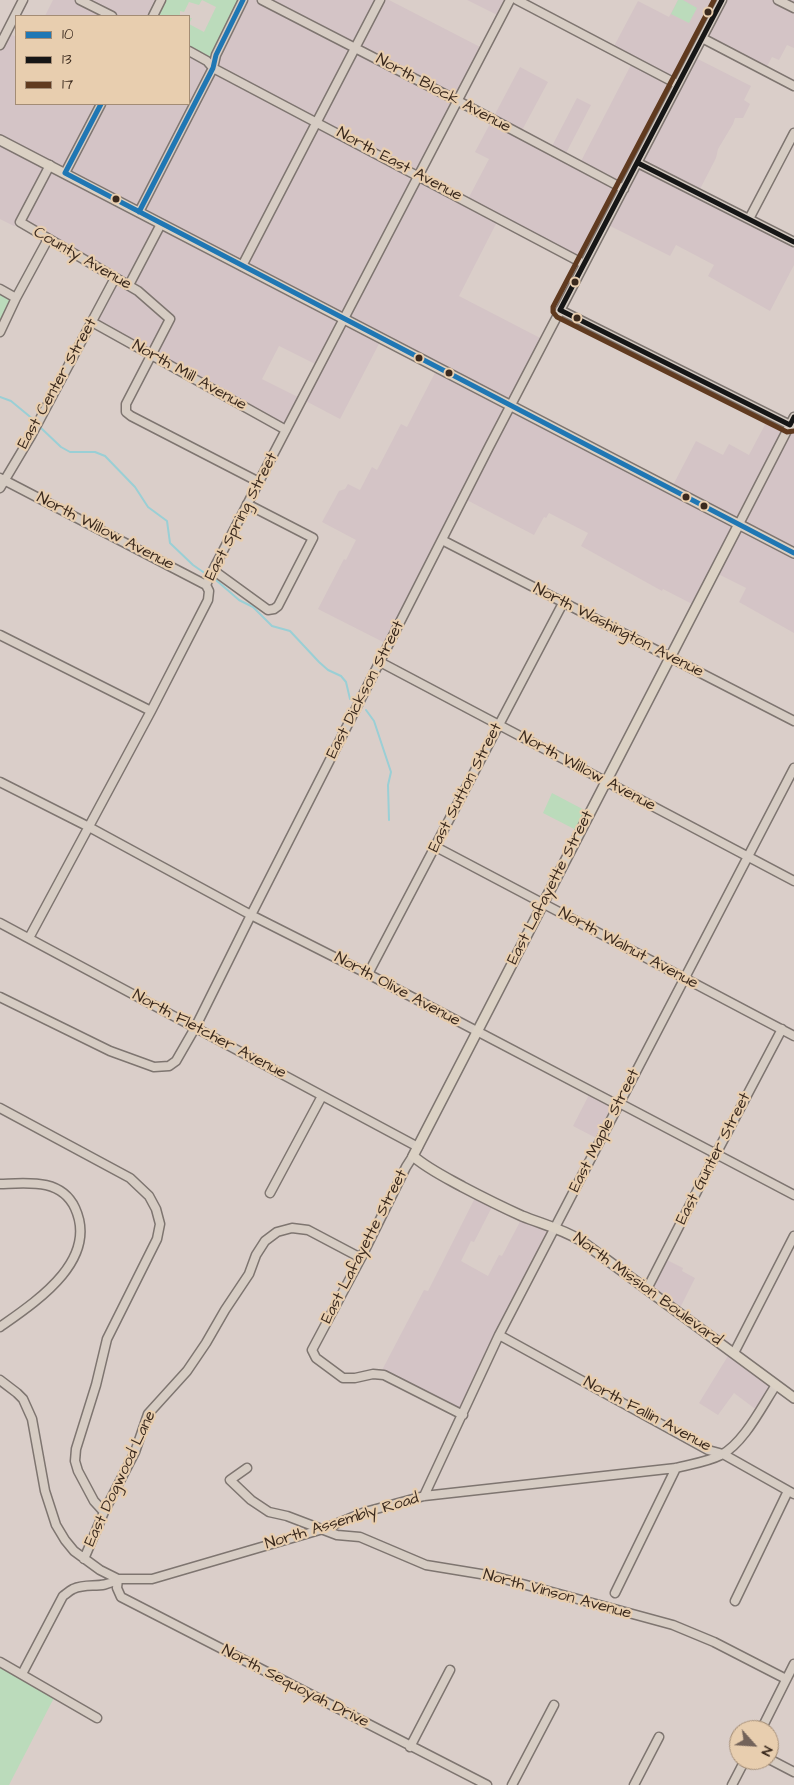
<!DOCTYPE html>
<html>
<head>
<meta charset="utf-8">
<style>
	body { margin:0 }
	#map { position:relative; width:794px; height:1785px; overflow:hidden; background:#dacec9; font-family:"Architects Daughter",sans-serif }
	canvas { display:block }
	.legend { position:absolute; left:15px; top:15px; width:175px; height:90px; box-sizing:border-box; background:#e8ceaf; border:1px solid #a38c75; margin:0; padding:6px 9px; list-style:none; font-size:15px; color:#3b2a1e }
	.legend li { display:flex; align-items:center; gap:10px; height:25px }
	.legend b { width:25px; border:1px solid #a38c75 }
	.north { position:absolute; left:729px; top:1720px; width:50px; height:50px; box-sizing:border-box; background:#e8ceaf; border:1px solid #a38c75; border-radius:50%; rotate:116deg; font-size:14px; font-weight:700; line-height:20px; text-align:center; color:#3b2a1e }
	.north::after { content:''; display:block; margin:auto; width:18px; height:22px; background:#73635a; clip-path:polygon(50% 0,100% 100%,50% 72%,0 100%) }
</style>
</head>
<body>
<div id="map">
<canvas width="794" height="1785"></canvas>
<ul class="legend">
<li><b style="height:6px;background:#1f77b4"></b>10</li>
<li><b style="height:6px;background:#161616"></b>13</li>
<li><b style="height:6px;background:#603a1f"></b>17</li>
</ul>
<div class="north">N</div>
</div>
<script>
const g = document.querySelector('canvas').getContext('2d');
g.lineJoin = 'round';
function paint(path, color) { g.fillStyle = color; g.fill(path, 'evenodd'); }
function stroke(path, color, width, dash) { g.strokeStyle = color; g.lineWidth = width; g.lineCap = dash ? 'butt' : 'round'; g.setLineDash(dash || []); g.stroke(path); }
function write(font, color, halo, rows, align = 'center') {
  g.font = font + ' "Architects Daughter",sans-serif'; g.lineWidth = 4.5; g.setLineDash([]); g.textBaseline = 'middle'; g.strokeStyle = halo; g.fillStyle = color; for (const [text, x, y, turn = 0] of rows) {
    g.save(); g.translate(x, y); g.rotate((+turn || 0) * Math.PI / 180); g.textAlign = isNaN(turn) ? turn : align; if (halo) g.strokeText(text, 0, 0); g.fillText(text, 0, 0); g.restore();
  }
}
paint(new Path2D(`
	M53,0H161L153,16H45Z
	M243,0H389L484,49L419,175L467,201L489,159L475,152L520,67L548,82L520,134L550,150L577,98L591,105L564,157L579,165L633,61L612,50L638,1L669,17L678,0H794V48L787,45L779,60L772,57L765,70L702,38L692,56L751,86L744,100L750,104L743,118H735L733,124L718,149L716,158L698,193L794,242V265L770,311L708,276L714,265L676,245L670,256L606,224L584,264L499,218L459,296L544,340L510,405L671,489L696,441L723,455L729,444L749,455L770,415L790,425L794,417V633L739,602L746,588L714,572L696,606L663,589L662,591L581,546L588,533L549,513L546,518L544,517L534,535L463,498L389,645L318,609L344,559L346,560L356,540L322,522L339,491L345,489L348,484L360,490L372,467L377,470L401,424L407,427L438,367L382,338L340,419L302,399L286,430L92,322L115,278L21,224L14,226L0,219V45L7,32L16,37V104H189V51ZM279,346L319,366L302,399L262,379Z
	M467,0H510L501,17Z
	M591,1091L619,1104L600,1140L573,1126Z
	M477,1194L494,1203L474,1242L471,1241L461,1261L488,1276L499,1255L502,1256L523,1216L555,1229L463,1415L380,1374L424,1290L428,1291Z
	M663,1258L683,1268L682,1271L695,1278L678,1312L647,1289Z
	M731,1351L776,1385L758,1411L734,1393L718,1415L699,1403Z`), '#d4c4c6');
paint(new Path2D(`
	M161,0H202L199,5L189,2L184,12L180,11V16H153Z
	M202,0H243L213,68L189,51V18H192L189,24L204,32L216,7Z
	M678,0H683L697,8L689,23L671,14Z
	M0,289L16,298L0,332Z
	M552,793L590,813L580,832L543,813Z
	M0,1662L56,1694L9,1785H0Z`), '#bbdbbb');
stroke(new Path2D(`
	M0,397L11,401L34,420
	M41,428L61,447L70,452H95L105,456L135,487L148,507L167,521L170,543L193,565L206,574
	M216,580L239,600L253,607L272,626L290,631L319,662L328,670L341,676L346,682L350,699
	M366,710L374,721L391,772L388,785L389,820`), '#9acfd5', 2);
const minor = new Path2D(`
	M80,0L112,16
	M262,0L458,101L624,189
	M517,0L677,84
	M778,0L794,8
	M153,16L161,0
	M702,38L794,86
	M0,45L23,0
	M189,51L207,61L213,68L584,264
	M638,163L794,242
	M50,165L20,222L138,291L170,319L126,404V412L131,416L259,482
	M65,173L101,104
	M139,212L213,68L216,55L243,0
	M749,219L794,133
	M242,266L380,0
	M129,285L161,224
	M0,289L16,298
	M560,310L794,427
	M92,322L286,430
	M0,332L16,298L48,239
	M0,478L206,585
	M0,488L31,436L115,278
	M739,524L794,417
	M442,540L794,721
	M213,570L268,610L274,609L278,606L313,538L247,504
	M0,635L151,711
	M380,662L794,881
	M0,782L89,827L251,915L368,974L612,1102L623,1105L794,1195
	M436,847L794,1036
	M0,923L418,1147
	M29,938L151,711L208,600L209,591L206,585L213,570L510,0
	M368,974L563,603
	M0,997L110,1051L154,1067L169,1066L176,1061L195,1028L251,915L489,447L722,0
	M0,1108L130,1178L149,1196L156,1209L160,1224L157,1239L107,1339L96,1385L76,1449L75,1461L78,1471L94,1501L104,1512
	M413,1156L406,1167L361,1258L312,1350L316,1358L343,1378H355L373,1374L384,1375L463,1415
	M0,1184C27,1183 61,1178 75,1208C99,1260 37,1301 0,1327
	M270,1193L322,1096
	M647,1289L716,1154L782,1029
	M499,1335L708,1450L723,1454L794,1494
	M734,1353L794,1236
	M0,1380L17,1393L23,1399L32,1419L45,1491L56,1525L65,1540L74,1551L100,1570L118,1579H152L323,1529L365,1512L424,1496L676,1468C691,1464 707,1462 721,1455C744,1443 762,1406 776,1385
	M247,1468L230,1480L251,1500L269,1512L287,1516L337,1535L360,1537L426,1565L493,1576L673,1625L714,1642L786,1679
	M424,1496L499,1335L794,768
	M84,1559L104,1512L135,1452L148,1414L187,1371L206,1343L225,1310L249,1274L256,1255L265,1241L277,1232L292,1228L308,1230L361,1258
	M118,1579L117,1588L121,1597L487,1785
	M615,1593L676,1468
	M735,1601L788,1491
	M0,1662L97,1718
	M22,1674L63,1596C66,1594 69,1591 73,1589C89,1582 101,1590 118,1579
	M761,1730L794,1664
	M410,1747L450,1670
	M769,1759L794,1772
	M512,1785L554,1705
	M634,1785L659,1737
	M732,1785L745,1760`);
const major = new Path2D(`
	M0,140L794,553
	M739,524L413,1156C428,1169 445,1177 463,1187C482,1197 502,1207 522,1216C542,1224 562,1229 580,1240L794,1398`);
stroke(minor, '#7e7570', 11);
stroke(major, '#7e7570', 12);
stroke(minor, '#d6ccc3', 8);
stroke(major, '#dbd1c4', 9);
stroke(new Path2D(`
	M101,104L65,173L794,553
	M139,212L213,68L216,55L243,0`), '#1f77b4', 5);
stroke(new Path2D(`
	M722,0L560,310L790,425L794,417
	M638,163L794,242`), '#161616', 5);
stroke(new Path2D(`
	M714,0L553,307V312L557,317L787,432L794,431`), '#603a1f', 5);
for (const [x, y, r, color] of [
	[708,12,4.5,"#3b2a1e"],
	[116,199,4.5,"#3b2a1e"],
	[575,282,4.5,"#3b2a1e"],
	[577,318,4.5,"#3b2a1e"],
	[419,358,4.5,"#3b2a1e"],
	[449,373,4.5,"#3b2a1e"],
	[686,497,4.5,"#3b2a1e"],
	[704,506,4.5,"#3b2a1e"]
]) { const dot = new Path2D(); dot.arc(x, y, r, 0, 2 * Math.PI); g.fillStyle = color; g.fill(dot); stroke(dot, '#e8ceaf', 2); }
write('16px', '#3b2a1e', '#e8ceaf', [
	["North Block Avenue",443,94,28],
	["North East Avenue",399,165,28],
	["County Avenue",82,259,30],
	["North Mill Avenue",189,376,29],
	["East Center Street",58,384,-61],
	["East Spring Street",242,517,-63],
	["North Willow Avenue",105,532,27],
	["North Washington Avenue",618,631,27],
	["East Dickson Street",366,690,-63],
	["North Willow Avenue",587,772,28],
	["East Sutton Street",466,788,-63],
	["East Lafayette Street",551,888,-63],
	["North Walnut Avenue",628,949,28],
	["North Olive Avenue",397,990,28],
	["North Fletcher Avenue",209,1035,28],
	["East Maple Street",605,1131,-63],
	["East Gunter Street",714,1159,-63],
	["East Lafayette Street",365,1247,-63],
	["North Mission Boulevard",647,1290,36],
	["North Fallin Avenue",647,1415,28],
	["East Dogwood Lane",121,1479,-65],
	["North Assembly Road",342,1522,-17],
	["North Vinson Avenue",557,1595,15],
	["North Sequoyah Drive",295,1687,27]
]);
</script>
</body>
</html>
